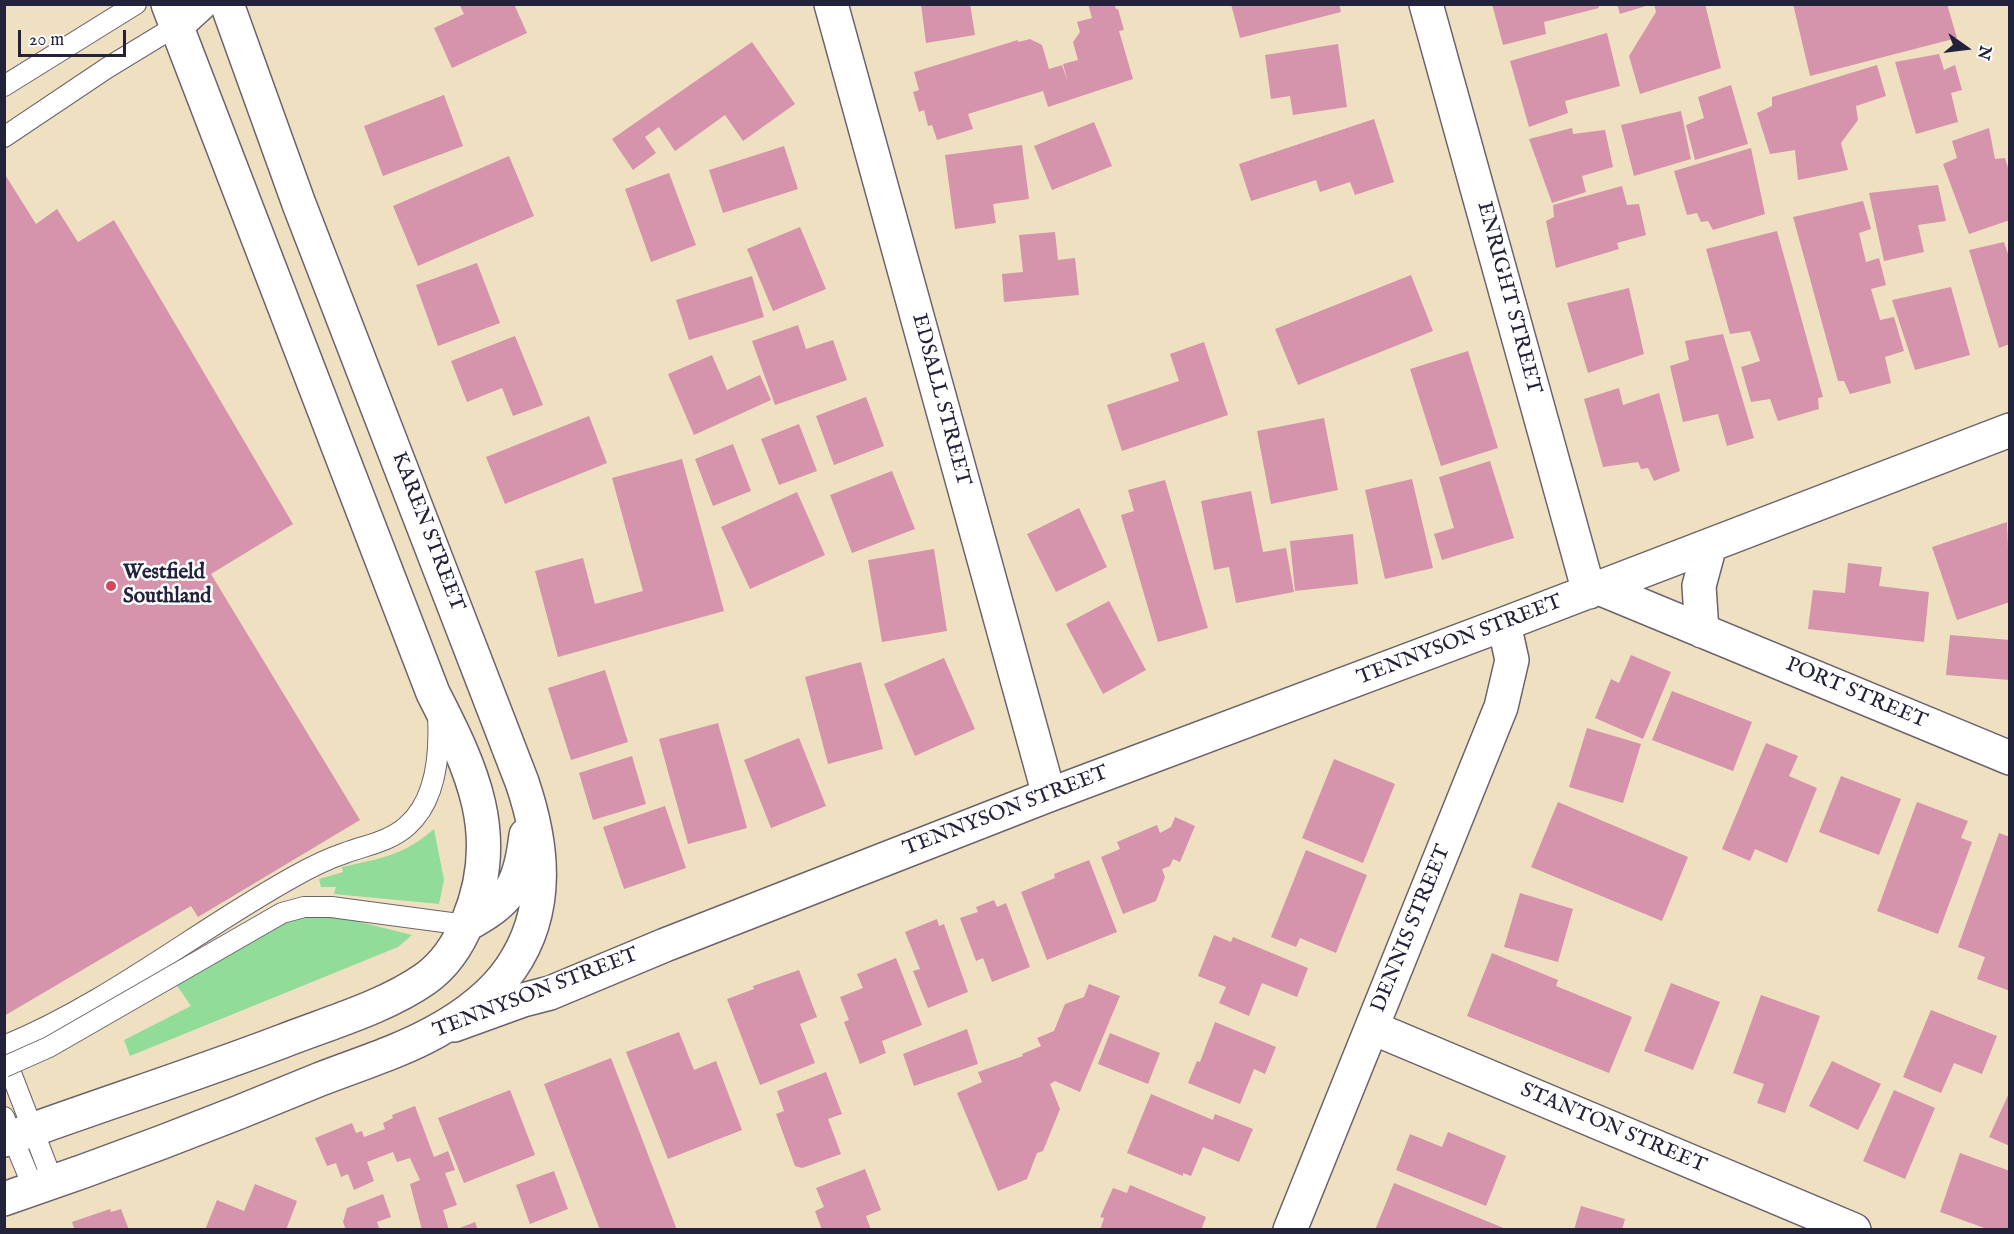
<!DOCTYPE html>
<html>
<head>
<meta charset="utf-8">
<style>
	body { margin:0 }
	#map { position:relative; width:2014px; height:1234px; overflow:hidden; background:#f0e0c2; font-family:"IM FELL English",serif }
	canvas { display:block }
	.frame { position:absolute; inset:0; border:6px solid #22223b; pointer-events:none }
	.north { position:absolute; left:1936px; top:18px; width:60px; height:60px; -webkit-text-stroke:4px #fff; paint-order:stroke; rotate:104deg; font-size:16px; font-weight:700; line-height:24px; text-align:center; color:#22223b }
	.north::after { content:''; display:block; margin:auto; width:21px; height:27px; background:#22223b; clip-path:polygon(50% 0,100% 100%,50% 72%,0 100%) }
	.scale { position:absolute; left:18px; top:30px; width:108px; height:27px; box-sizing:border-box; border:3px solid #22223b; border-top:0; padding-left:8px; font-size:18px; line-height:21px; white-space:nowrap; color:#22223b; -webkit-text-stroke:4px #fff; paint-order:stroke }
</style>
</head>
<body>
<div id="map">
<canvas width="2014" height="1234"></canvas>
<div class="frame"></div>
<div class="north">N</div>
<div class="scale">20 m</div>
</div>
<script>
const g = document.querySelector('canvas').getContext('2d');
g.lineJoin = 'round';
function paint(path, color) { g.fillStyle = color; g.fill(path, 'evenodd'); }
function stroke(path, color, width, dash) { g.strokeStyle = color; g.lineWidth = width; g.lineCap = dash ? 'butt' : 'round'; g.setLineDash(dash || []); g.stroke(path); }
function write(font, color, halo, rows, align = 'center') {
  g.font = font + ' "IM FELL English",serif'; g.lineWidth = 5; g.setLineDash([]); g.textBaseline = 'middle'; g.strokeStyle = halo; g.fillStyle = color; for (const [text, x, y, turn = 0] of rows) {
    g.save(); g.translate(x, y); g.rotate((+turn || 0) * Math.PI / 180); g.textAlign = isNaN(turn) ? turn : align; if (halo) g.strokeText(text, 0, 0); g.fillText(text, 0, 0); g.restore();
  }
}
paint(new Path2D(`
	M434,829L444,880L439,904L334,894L336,887H321L319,879L343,872L342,867C381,858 403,856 434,829Z
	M332,915L412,935L398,947L130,1056L124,1040L191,1006L176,984L284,921L305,916Z`), '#91dc98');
paint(new Path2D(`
	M463,4H514L527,33L452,68L434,28L464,14L460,6Z
	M921,4H970L975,35L926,43Z
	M1088,4H1114L1116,9H1118L1124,30L1119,31L1133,79L1048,107L1043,91L968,114L973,129L937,140L932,125L928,126L924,110L919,112L913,92L919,90L914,72L1018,40V42L1030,39L1042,45L1049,69L1062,65L1068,82L1063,64L1078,60L1073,42L1080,32L1077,22L1092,18Z
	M1231,4H1339L1341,12L1240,38Z
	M1492,4H1598L1599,8L1544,22L1546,34L1503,45Z
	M1617,4H1649V5L1620,14Z
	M1654,4H1705L1721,68L1640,94L1629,56L1656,12Z
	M1793,4H1947L1957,38L1810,76Z
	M1607,33L1620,86L1565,101L1568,113L1529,127L1510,61Z
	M752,42L795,104L743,141L725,115L675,151L659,127L645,137L656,153L633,170L612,139Z
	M1338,44L1347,107L1293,115L1290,96L1271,99L1265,55Z
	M1939,54L1944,70L1955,65L1962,90L1951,93L1958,122L1916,134L1895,62Z
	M1877,65L1886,96L1856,106L1858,120L1841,143L1848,170L1798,180L1795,150L1770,154L1757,113L1772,106V97Z
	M1731,85L1748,144L1695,160L1686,125L1704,118L1698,97Z
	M444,95L463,146L383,176L364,126Z
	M1681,111L1691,159L1634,176L1621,125Z
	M1374,119L1394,182L1355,195L1350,182L1320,192L1316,180L1251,201L1239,164Z
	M1094,122L1112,166L1052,190L1034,146Z
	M1572,128L1573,134L1605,130L1613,167L1582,176L1586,192L1552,203L1529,139Z
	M1989,128L1995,159L2005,158L2010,174V220L1969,234L1943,164L1957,158L1952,141Z
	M1022,145L1029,199L993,204L996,223L955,229L945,155Z
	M784,146L798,189L723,213L709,170Z
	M1751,148L1765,214L1713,230L1708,221L1701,222L1697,213L1687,215L1674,171Z
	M509,156L534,216L418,266L393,206Z
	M4,173L36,224L57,209L78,242L114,220L293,524L211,574L360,820L198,917L191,906L4,1016Z
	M669,173L696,245L651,262L625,189Z
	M1938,185L1946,221L1918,225L1924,252L1884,261L1869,193Z
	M1622,186L1627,205L1639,204L1646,235L1617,243L1619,249L1556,268L1546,221L1554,217L1553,205Z
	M1863,201L1871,229L1859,233L1866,262L1879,258L1886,285L1871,289L1880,320L1894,317L1904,351L1885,357L1891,383L1850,394L1844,381H1838L1793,217Z
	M800,227L826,289L773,311L747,249Z
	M1777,231L1823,397L1818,398L1819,409L1778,421L1770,399L1751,402L1741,367L1760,361L1750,331L1730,334L1706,249Z
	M1055,232L1058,260L1075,258L1079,295L1004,302L1002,274L1023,272L1019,235Z
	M2004,242L2010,260V344L1999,348L1969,250Z
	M477,263L500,323L438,346L416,285Z
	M1411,275L1433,331L1298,385L1275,329Z
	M752,276L764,317L689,340L676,300Z
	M1951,287L1970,355L1915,370L1892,300Z
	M1629,288L1644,354L1588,373L1567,303Z
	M798,325L806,349L833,340L847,380L775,405L752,341Z
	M1723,334L1754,438L1727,446L1718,414L1683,422L1670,366L1689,360L1685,341Z
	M515,336L543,405L513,416L502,388L467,402L451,361Z
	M1204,342L1228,415L1122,451L1107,405L1179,381L1170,354Z
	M1468,351L1498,448L1441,466L1410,369Z
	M712,355L727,390L760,375L771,400L694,435L668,374Z
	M1619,388L1623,405L1659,393L1680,471L1654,481L1648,468L1641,469L1638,462L1603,467L1584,399Z
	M866,397L884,446L834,465L816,416Z
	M589,416L607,463L505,504L486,457Z
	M1324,418L1338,490L1271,504L1257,431Z
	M799,424L817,471L779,485L761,439Z
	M733,444L751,491L713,506L695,459Z
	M682,459L724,611L558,657L535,571L583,558L595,604L643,591L612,478Z
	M1490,461L1514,538L1442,560L1434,534L1454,528L1439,477Z
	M892,471L915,529L852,553L830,495Z
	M1412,479L1433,568L1385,579L1365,490Z
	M1165,480L1208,628L1158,642L1121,515L1134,511L1128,490Z
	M1251,491L1263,552L1286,548L1294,592L1236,603L1229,567L1214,570L1201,501Z
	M797,492L825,555L750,589L721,527Z
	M1079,508L1107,567L1056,592L1027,534Z
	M2007,522L2010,602L1957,620L1932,547Z
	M1353,534L1358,584L1295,591L1290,541Z
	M934,549L947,631L882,642L868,560Z
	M1848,563L1882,567L1879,586L1929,592L1924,642L1808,629L1813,590L1845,593Z
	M1109,601L1146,670L1103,694L1066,624Z
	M1950,635L2010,640V680L1946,675Z
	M1631,655L1671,672L1643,739L1595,718L1611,679L1619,683Z
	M944,658L975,729L915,756L884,684Z
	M861,662L883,749L828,764L805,677Z
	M605,670L628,742L571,760L548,688Z
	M1672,691L1752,722L1733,771L1652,740Z
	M718,723L747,828L688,844L659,739Z
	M1587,728L1641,744L1623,803L1569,787Z
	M799,738L826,806L771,828L744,760Z
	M1766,743L1798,756L1789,776L1817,788L1787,863L1755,849L1750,861L1722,849Z
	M632,756L646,804L593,820L579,773Z
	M1334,759L1395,784L1363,863L1302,838Z
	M1841,776L1901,799L1879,855L1819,832Z
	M1558,802L1688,857L1662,921L1531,867Z
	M1917,802L1968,821L1961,838L1972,842L1938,934L1877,911Z
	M665,806L686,868L624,889L603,827Z
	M1175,817L1195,826L1180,862L1173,859L1170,866L1162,869L1165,877L1156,901L1123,914L1101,857L1120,849L1117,842L1157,825L1160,833L1171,827Z
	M1999,833L2010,837V991L1977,979L1985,957L1958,947Z
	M1306,850L1367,875L1336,953L1300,938L1296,947L1271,937Z
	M1089,860L1117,932L1047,960L1021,892L1055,878L1054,874Z
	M1520,893L1573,909L1558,962L1504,947Z
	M994,900L997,907L1006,903L1030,967L992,982L983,958L976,961L960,918L978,912L976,907Z
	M937,919L939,926L944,924L968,992L928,1008L913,971L920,969L905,932Z
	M1214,935L1231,942L1233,937L1308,968L1297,997L1262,983L1249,1016L1219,1003L1226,987L1198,976Z
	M1492,953L1558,980L1556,986L1632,1017L1609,1073L1467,1016Z
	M896,958L922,1025L882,1041L886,1053L860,1064L844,1022L849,1020L840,997L863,988L857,974Z
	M799,970L817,1017L800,1024L815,1063L760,1085L727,999L754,989L753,986Z
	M1671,983L1720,1002L1693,1070L1644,1051Z
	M1089,984L1120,996L1080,1092L1055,1081L1050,1084L1060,1109L1043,1151L1037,1153L1027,1179L998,1191L957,1093L982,1082L978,1072L1023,1056L1022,1054L1041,1046L1037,1038L1054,1031L1065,1004L1084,997Z
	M1761,995L1820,1016L1785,1113L1757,1103L1764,1084L1733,1073Z
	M1931,1010L1997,1036L1982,1074L1954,1063L1941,1093L1903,1077Z
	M1215,1022L1276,1047L1265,1074L1254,1069L1240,1104L1188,1083L1197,1061L1200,1062Z
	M967,1029L978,1064L914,1086L903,1054Z
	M679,1032L694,1070L716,1061L742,1130L668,1159L626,1052Z
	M1110,1033L1160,1053L1148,1084L1098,1064Z
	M611,1058L677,1230H600L544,1084Z
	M1832,1061L1881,1084L1858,1130L1809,1106Z
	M826,1072L842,1114L828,1119L841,1154L802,1168L795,1166L776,1114L784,1111L777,1091Z
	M510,1090L535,1155L464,1183L438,1118Z
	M1894,1090L1935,1108L1905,1179L1863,1161Z
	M2010,1091V1146L1989,1137Z
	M1151,1094L1213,1120L1215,1114L1253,1129L1239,1162L1203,1147L1191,1176L1183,1173V1176L1127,1153Z
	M415,1106L434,1157L448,1151L455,1170L445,1173L457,1205L443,1210L449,1230H422L410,1184L420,1180L410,1158L397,1162L393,1152L367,1162L374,1181L354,1190L348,1174L341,1177L336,1163L327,1166L315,1138L352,1123L356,1133L362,1131L364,1137L385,1129L383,1123L393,1118L392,1115Z
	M1448,1132L1506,1156L1486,1206L1396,1170L1410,1134L1442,1147Z
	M1960,1153L2010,1171V1230H1990L1940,1212Z
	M865,1169L881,1210L866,1216L871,1230H822L815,1211L824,1207L816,1188Z
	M554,1171L568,1209L530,1224L516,1185Z
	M1394,1183L1506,1229V1230H1375Z
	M255,1184L297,1201L286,1230H205L217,1200L244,1211Z
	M1130,1185L1206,1217L1201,1230H1100L1104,1218L1100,1217L1113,1188L1127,1193Z
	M383,1194L391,1217L377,1222L380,1230H346L343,1222L347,1208Z
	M1581,1206L1625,1219L1622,1230H1574Z
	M110,1209L111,1212L121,1209L129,1230H69L74,1228L72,1222Z
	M475,1222L478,1230H457V1229Z`), '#d593ac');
const lane = new Path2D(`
	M4,86L136,4
	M4,137L107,68L176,26
	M331,907L466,925
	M4,1046C109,1003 197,930 295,876C311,867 327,859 345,853C366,845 389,842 407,826C437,800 440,753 438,716
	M11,1073L53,1182
	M4,1117L34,1189`);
const street = new Path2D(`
	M831,4L1049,795
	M1426,4L1589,592
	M176,26L200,4
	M1599,588L2010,758
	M1702,631L1699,586L1710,545
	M454,1025L523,1000L550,993L665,945L1049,795L1504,624L2010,430
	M1373,1028L1854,1230
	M1290,1230L1501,707L1512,660L1504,624`);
const secondary = new Path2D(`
	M466,925C510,901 520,887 526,835
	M4,1140C97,1106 191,1076 283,1041C329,1023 385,1007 425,979C445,965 459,943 468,921C504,836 472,769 433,693L168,4
	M4,1199C110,1163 215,1123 318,1080C356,1065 399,1052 435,1032C464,1016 492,996 511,968C551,910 543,844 522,782L299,204L227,4`);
stroke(lane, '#6a646a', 22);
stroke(street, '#6a646a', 36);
stroke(secondary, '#6a646a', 36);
stroke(lane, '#fff', 20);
stroke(street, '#fff', 33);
stroke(secondary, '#fff', 33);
const laneBridge = new Path2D(`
	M4,1067L49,1047L282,913L304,907H331`);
stroke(laneBridge, '#6a646a', 22, []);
stroke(laneBridge, '#fff', 20);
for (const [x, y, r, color] of [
	[111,586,6,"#d1495b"]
]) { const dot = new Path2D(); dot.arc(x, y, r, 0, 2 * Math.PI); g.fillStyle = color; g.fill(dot); stroke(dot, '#fff', 2); }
write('21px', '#22223b', '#fff', [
	["ENRIGHT STREET",1508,298,75],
	["EDSALL STREET",940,400,75],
	["KAREN STREET",427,532,69],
	["TENNYSON STREET",1460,641,-21],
	["PORT STREET",1856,694,23],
	["TENNYSON STREET",1006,812,-21],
	["DENNIS STREET",1412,929,-68],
	["TENNYSON STREET",536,994,-21],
	["STANTON STREET",1613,1129,23]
]);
write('bold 21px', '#22223b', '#fff', [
	["Westfield",123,574],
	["Southland",123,598]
], 'left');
</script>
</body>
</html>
